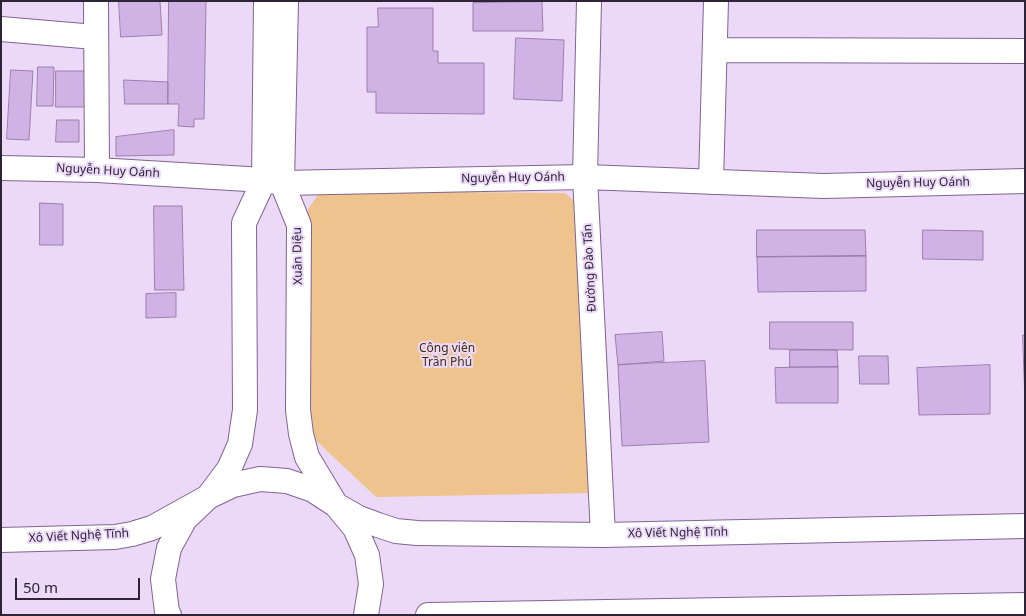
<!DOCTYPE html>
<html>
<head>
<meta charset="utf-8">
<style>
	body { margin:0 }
	#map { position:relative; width:1026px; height:616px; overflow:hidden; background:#ecd9f8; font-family:"Noto Sans",sans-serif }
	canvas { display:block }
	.frame { position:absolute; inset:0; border:2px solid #2f2337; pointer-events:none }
	.scale { position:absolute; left:15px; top:578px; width:125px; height:22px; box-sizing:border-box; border:2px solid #2f2337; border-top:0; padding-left:6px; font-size:15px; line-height:18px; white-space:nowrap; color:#2f2337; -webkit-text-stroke:4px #ecd9f8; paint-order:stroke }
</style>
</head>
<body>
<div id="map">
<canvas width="1026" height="616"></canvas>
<div class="frame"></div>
<div class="scale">50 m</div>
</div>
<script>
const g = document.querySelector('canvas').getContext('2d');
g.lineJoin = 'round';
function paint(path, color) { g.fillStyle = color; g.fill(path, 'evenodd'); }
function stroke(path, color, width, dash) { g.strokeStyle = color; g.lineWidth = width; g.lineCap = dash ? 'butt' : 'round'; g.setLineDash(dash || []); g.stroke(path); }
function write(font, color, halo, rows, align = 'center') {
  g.font = font + ' "Noto Sans",sans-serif'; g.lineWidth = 4; g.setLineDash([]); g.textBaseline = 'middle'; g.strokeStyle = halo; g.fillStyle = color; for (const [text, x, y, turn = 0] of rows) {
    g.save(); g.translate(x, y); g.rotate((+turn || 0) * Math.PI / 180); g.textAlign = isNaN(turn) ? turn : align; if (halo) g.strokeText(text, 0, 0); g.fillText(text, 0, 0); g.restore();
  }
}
paint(new Path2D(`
	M321,191L565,193L581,207L593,493L376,497L308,433V209Z`), '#eec38e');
const building = new Path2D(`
	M119,1H160L162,35L121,37Z
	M169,1H206L204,119H194V127L178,126L179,104H168Z
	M542,2L543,31H473V3Z
	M378,8H433V51H438V63H484V114L376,113V92H367V27H378Z
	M516,38L564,40L562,101L514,99Z
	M38,67H54L53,106H37Z
	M11,70L33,71L29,140L7,139Z
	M56,71H86V107H56Z
	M124,80L168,82V104H125Z
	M57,120H79V142H56Z
	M174,130V155L116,156V137Z
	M40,203L63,204V245H40Z
	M154,206H182L184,290H155Z
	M757,230H865L866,256L757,257Z
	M923,230L983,231V260L923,259Z
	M866,256V291L758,292L757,257Z
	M176,293V317L146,318V294Z
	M770,322H853V350L770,349Z
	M662,332L664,361L618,365L615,335Z
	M1023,335H1025V402Z
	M790,350H837L838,367H790Z
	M859,356H888L889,384H860Z
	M705,361L709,442L622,446L618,365Z
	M990,365V414L919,415L917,368Z
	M838,367V403H776L775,368Z`);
paint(building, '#d1b2e4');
stroke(building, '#9b7ead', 1);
const minor = new Path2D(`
	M96,1L97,170
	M286,1L282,183L299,225L298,410L301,434L307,457L336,505L359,518L378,525L396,531L417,533L603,535L1025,526
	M589,1L585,177L603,535
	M1,29L95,37
	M715,50L1025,51
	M1,168L97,170L264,180L282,183L585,177L824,186L1025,181
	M711,182L716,1
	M1,540L115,537L132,534L152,528L208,497L229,469L240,444L245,410L244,223L264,180L266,1
	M169,615L167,612L163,579L169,548L185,519L208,497L233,485L260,479L287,481L313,490L336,505L355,528L367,555L371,584L366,615
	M428,615L1025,605`);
stroke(minor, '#806492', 26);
stroke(minor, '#fff', 24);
write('12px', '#2f2337', '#ecd9f8', [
	["Nguyễn Huy Oánh",108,171,3],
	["Nguyễn Huy Oánh",513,178,-1],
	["Nguyễn Huy Oánh",918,183,-1],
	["Xuân Diệu",298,256,-91],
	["Đường Đào Tấn",590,268,-93],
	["Xô Viết Nghệ Tĩnh",678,533,-1],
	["Xô Viết Nghệ Tĩnh",79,536,-3]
]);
write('12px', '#422c0d', '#ecd9f8', [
	["Công viên",447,349],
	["Trần Phú",447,363]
]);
</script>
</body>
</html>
